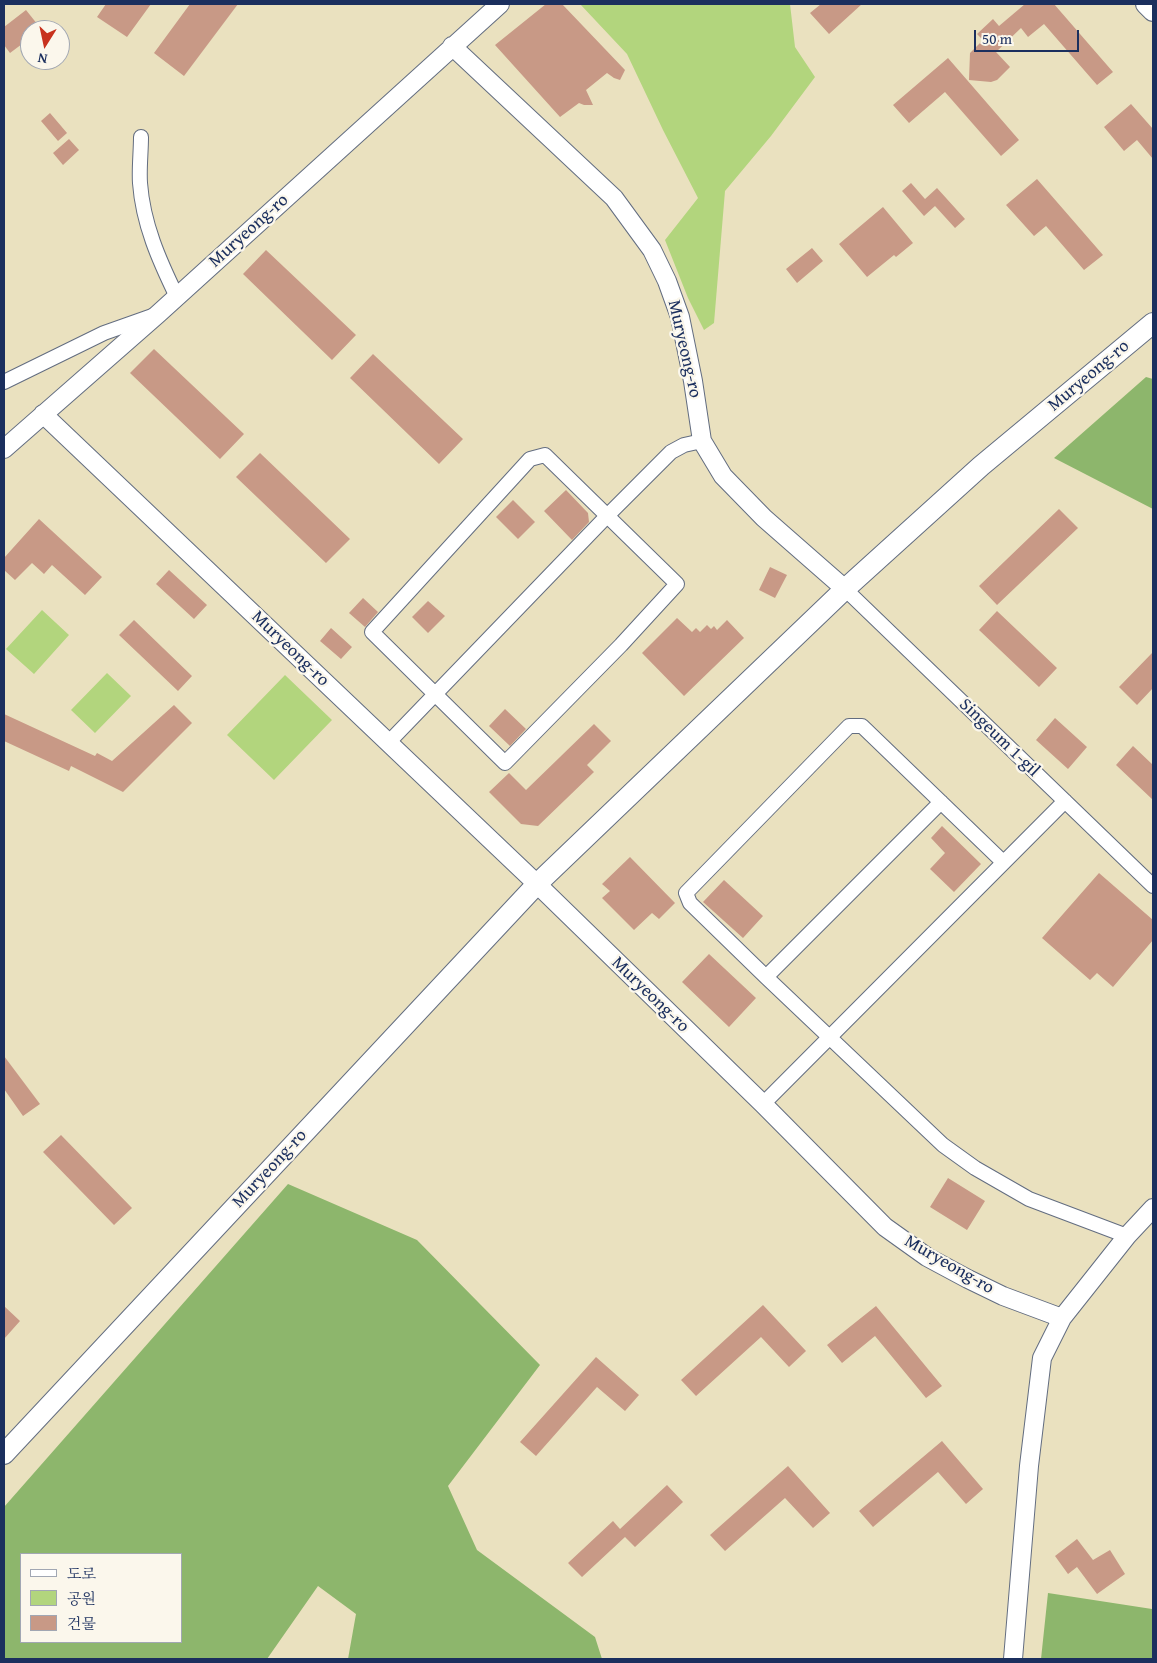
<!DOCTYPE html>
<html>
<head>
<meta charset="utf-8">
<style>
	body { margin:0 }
	#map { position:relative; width:1157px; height:1663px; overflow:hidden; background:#eae1bf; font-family:"Gentium Book Plus","Noto Serif KR",serif }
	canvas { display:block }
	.frame { position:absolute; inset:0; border:5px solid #1b2f5e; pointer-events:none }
	.legend { position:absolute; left:20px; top:1553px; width:162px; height:90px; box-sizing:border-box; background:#fbf7ec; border:1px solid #a1a7b3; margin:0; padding:6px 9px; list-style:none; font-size:15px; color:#1b2f5e }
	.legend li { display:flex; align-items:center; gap:10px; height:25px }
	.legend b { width:25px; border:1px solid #a1a7b3 }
	.north { position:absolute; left:20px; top:20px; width:50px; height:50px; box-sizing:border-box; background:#fbf7ec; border:1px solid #a1a7b3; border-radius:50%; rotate:190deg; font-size:14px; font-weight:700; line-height:20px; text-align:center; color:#1b2f5e }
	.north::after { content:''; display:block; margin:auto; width:18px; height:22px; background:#c8321e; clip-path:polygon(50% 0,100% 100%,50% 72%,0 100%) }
	.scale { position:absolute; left:974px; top:30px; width:105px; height:22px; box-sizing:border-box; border:2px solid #1b2f5e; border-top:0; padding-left:6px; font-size:15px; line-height:18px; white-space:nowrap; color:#1b2f5e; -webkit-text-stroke:4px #fbf7ec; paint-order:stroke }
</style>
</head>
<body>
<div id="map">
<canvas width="1157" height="1663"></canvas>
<div class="frame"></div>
<ul class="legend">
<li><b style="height:6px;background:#fff"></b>도로</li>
<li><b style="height:14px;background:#b2d57d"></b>공원</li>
<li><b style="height:14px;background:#c89986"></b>건물</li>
</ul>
<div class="north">N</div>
<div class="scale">50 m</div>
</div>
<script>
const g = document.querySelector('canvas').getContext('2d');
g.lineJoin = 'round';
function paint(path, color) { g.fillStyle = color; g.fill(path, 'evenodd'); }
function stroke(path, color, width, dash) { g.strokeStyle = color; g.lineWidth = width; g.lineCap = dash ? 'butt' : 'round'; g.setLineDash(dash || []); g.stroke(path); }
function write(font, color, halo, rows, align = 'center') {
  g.font = font + ' "Gentium Book Plus",serif'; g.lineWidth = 4.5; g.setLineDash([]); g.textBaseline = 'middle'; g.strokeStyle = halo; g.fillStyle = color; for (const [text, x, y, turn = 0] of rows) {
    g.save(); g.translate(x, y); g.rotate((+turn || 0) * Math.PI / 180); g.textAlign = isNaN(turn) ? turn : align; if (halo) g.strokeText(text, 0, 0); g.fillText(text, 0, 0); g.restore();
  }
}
paint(new Path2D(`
	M580,4H790L795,47L815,77L771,136L725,191L714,323L704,330L688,298L665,240L698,198L663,130L627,54Z
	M42,610L69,635L34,674L6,649Z
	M107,673L131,696L95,733L71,710Z
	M285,675L332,720L274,780L227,735Z`), '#b2d57d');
paint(new Path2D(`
	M1146,377L1153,379V509L1054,458Z
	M288,1184L417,1240L540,1365L448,1486L477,1550L595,1637L602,1659H348L356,1614L318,1586L267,1659H4V1507ZM21,1554H181V1642H21Z
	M1048,1593L1152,1609L1153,1608V1659H1041Z`), '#8db66c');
paint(new Path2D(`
	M106,4H151L127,37L97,17Z
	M190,4H238L184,76L154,53Z
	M546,4H562L625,70L620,80L614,78L607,73L586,90L593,105H584L579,103L560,117L495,45Z
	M821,4H862L829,34L810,13Z
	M1025,4H1054L1113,72L1097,85L1044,24L1028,37L1021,28L996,52L1010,67L997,80L991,82L969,80L970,53L983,40L977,34L993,19L999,26Z
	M26,10L42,30H30V38L10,53L4,45V27Z
	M948,58L1019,140L1001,156L945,92L909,123L893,105Z
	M1131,104L1153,129V159L1137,140L1124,151L1104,127Z
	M50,113L67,133L58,141L41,121Z
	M69,139L79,150L63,165L53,153Z
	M1037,179L1103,255L1084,270L1046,226L1034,236L1006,205Z
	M911,183L925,199L937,188L965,219L955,228L935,206L924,216L902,191Z
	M883,207L913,243L896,257L894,255L867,277L839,244Z
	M812,248L823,261L797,283L786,269Z
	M266,250L356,335L332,360L243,274Z
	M154,349L244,434L220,459L130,373Z
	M373,354L463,439L439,464L350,378Z
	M260,453L350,539L326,563L236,477Z
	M566,490L588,513L589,522L572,540L544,511Z
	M513,500L535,522L518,539L496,517Z
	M1059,509L1078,528L997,605L979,586Z
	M39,519L102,577L85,595L52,565L44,574L32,563L15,580L4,570V558Z
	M770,567L787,575L775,598L759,590Z
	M169,570L207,605L194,619L156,584Z
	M363,598L378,612L365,627L349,613Z
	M428,601L445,616L428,633L412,617Z
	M997,611L1057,668L1039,687L979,630Z
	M677,618L692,632L696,628L700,632L707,625L711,629L714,626L717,630L727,620L744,638L684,696L642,653Z
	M134,620L192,676L178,691L119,635Z
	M331,628L352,647L341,659L320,641Z
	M1153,652V688L1137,705L1119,687Z
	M174,705L192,723L123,792L71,766L69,771L4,741V714L95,756L97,753L112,761Z
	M505,709L526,729L510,746L489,726Z
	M1055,718L1087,747L1068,769L1036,740Z
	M594,724L611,741L587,765L594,772L538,826L521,824L489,792L509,773L526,790Z
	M1133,746L1153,765V800L1116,765Z
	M942,826L981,864L954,892L930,869L945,853L931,838Z
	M630,857L675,903L659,919L652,913L634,930L602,898L610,891L602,884Z
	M1099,873L1153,920V940L1113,987L1097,973L1090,980L1042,938Z
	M724,880L763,916L743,938L703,902Z
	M709,954L756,998L729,1027L682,982Z
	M4,1056L40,1104L23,1116L4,1089Z
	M61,1135L132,1208L114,1225L43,1152Z
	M948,1178L985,1201L967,1230L930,1207Z
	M763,1305L806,1351L789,1367L761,1337L696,1396L681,1380Z
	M4,1306L20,1321L4,1339Z
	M876,1306L942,1386L926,1398L875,1336L842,1363L827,1345Z
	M596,1357L639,1395L625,1411L597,1387L536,1456L520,1442Z
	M942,1441L983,1489L966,1504L938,1472L873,1527L859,1511Z
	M788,1466L830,1513L813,1528L785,1498L725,1551L710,1535Z
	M667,1485L683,1502L635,1547L625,1537L582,1577L568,1563L613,1521L620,1529Z
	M1077,1539L1093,1560L1110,1550L1125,1574L1097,1594L1077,1567L1068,1574L1055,1556Z`), '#c89986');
const minor = new Path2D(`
	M141,137C141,152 139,168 140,183C143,224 159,260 177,297
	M4,382L104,333L152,316
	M545,455L677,584L621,645L505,763L372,632L530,459Z
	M845,589L1153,886
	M388,743L607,516L671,452L684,445L702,441
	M1003,862L862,726H849L686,893L690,903L766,977L943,1145L975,1168L1029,1199L1127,1236
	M766,977L941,802
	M763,1104L1065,801`);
const tertiary = new Path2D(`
	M452,46L614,198L652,250L667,281L680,317L693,381L702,441L723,476L764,518L845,589
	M43,414L537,884L763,1104L885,1227L927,1257L968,1279L1003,1296L1062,1318
	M4,449L158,314L500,4
	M1013,1659L1029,1466L1042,1358L1062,1318L1127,1236L1153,1208`);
const secondary = new Path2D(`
	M1146,4L1153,11
	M4,1454L537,884L845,589L981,466L1153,323`);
stroke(minor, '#636d80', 16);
stroke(tertiary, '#636d80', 20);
stroke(secondary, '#636d80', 22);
stroke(minor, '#fff', 14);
stroke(tertiary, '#fff', 18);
stroke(secondary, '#fff', 20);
write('18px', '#1b2f5e', '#fbf7ec', [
	["Muryeong-ro",249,231,-42],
	["Muryeong-ro",684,349,77],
	["Muryeong-ro",1089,376,-40],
	["Muryeong-ro",290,649,44],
	["Singeum 1-gil",999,738,44],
	["Muryeong-ro",650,995,44],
	["Muryeong-ro",270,1169,-47],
	["Muryeong-ro",949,1265,30]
]);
</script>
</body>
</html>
